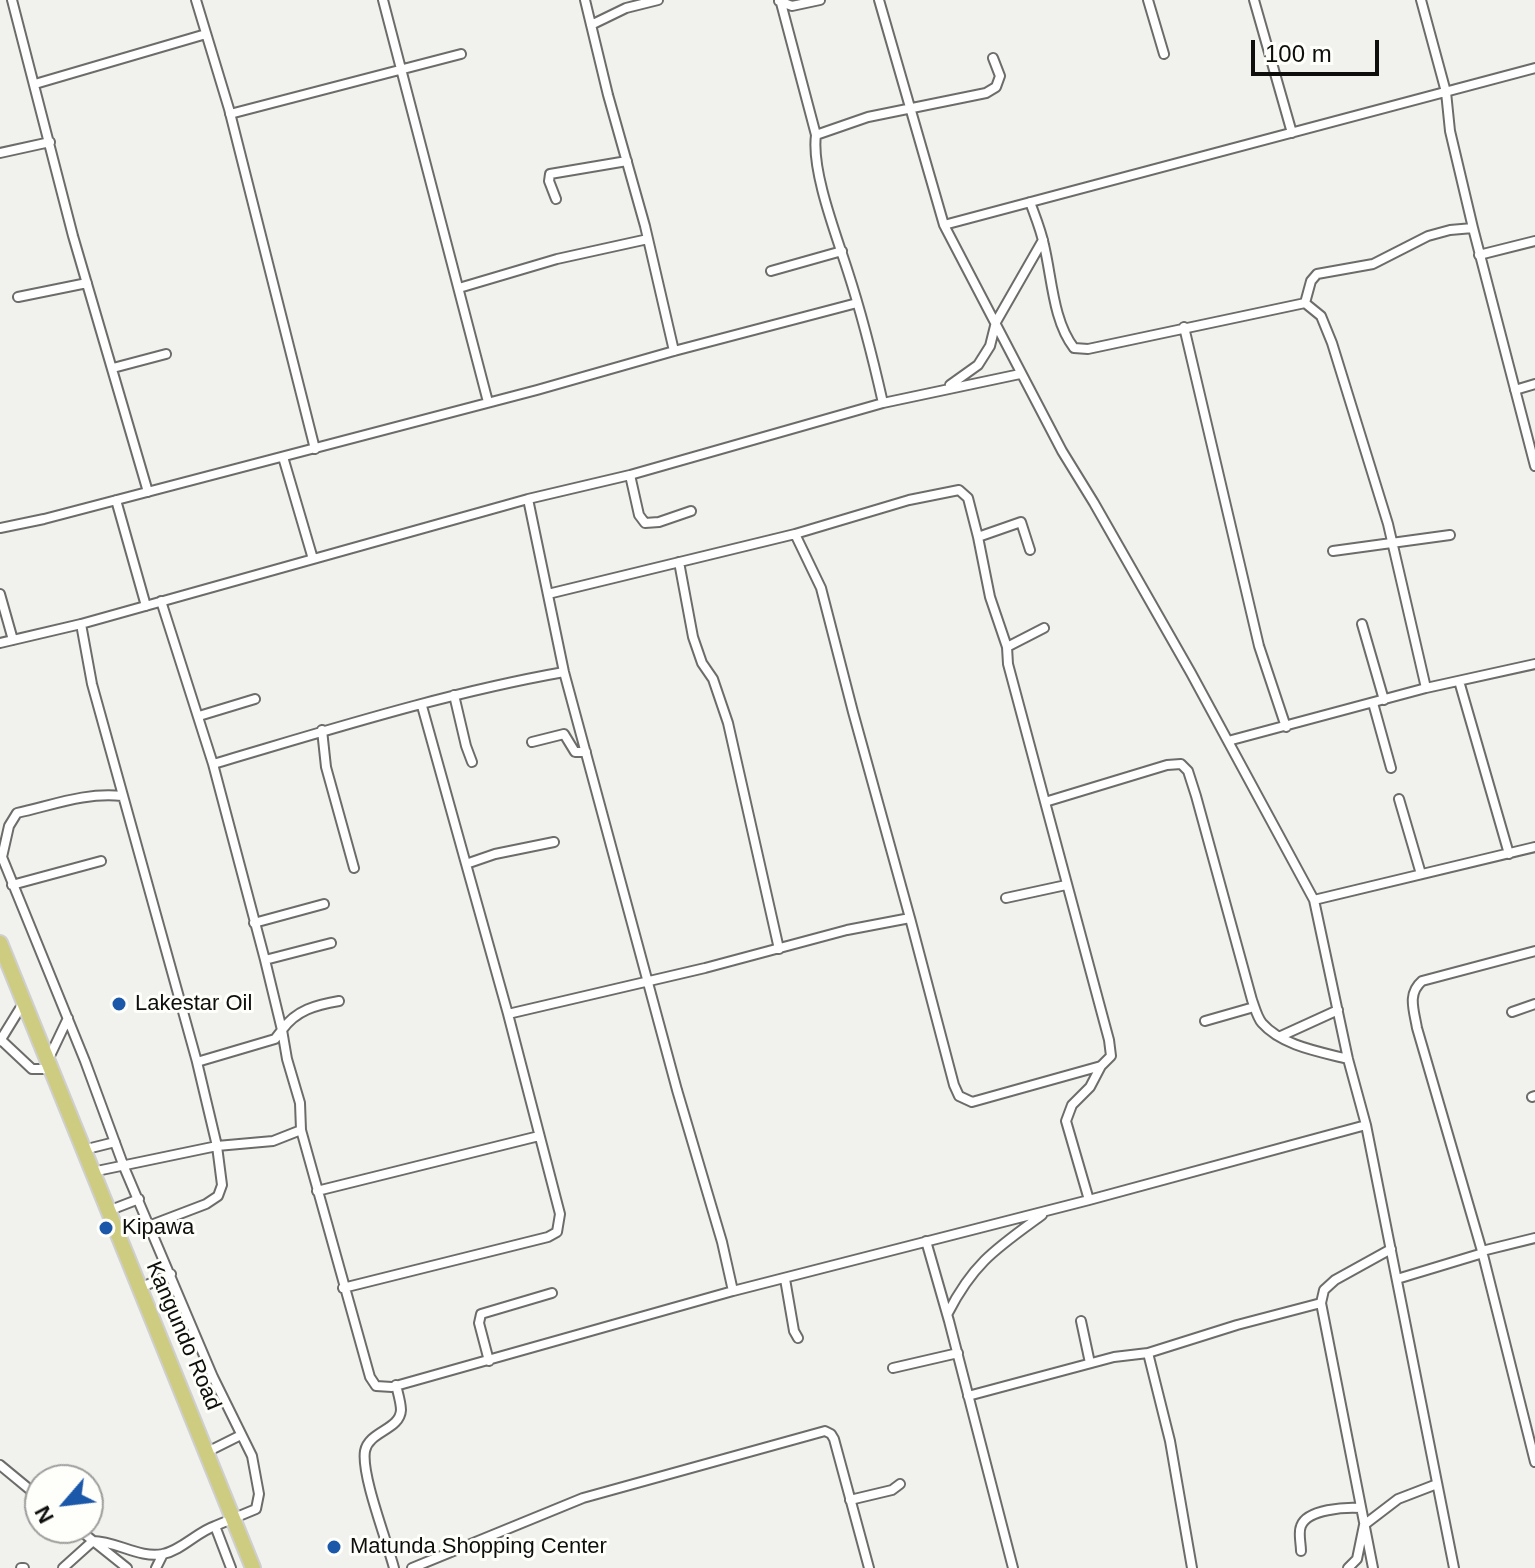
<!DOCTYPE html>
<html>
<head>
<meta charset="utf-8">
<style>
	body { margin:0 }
	#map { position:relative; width:1535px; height:1568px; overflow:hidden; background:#f1f1ee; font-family:Helvetica,sans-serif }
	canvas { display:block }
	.north { position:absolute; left:24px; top:1464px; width:80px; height:80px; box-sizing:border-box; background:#fefefb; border:2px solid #9e9e9c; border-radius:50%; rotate:242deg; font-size:22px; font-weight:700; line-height:32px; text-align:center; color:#0e0e0d }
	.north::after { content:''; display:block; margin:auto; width:28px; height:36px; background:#1b58a9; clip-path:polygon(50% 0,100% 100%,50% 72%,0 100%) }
	.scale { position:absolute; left:1251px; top:40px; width:128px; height:36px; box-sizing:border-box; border:4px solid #0e0e0d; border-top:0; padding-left:10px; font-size:24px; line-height:28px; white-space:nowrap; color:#0e0e0d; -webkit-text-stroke:6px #fefefb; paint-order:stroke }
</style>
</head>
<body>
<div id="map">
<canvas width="1535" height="1568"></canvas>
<div class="north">N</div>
<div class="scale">100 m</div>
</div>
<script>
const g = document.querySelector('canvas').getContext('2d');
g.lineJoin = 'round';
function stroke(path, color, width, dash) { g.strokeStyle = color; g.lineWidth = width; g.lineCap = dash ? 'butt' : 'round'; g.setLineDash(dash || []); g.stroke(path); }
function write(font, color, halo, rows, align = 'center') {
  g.font = font + ' Helvetica,sans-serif'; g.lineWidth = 6; g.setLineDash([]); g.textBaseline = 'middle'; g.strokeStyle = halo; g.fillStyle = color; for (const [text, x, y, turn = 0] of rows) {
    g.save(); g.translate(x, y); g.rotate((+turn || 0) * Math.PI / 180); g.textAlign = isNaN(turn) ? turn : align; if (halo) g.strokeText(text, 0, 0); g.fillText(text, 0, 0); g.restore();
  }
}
const street = new Path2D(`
	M12,0L73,236L148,492
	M196,0L229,109L315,449
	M383,0L488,402
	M585,0L608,95L645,226L674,351
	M879,0L944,225L1062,451L1094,503L1191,673L1314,900L1348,1059L1366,1125L1454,1568
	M1148,0L1164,54
	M1254,0L1292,133
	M1421,0L1446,92L1450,131L1473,228L1535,466
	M779,1L792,6L820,0
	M781,3L816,135C811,171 837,237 848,272C862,315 873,359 883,403
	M591,25L626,8L658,0
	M35,84L206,34
	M230,114L461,54
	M816,135L868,117L986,93L996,87L1000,76L993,58
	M0,153L50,142
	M556,199L549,181L550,174L627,161
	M1030,202C1035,216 1041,230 1044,245C1052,278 1053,321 1074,348L1088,349L1305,303L1321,316L1332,343L1388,524L1426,688
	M944,225L1535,68
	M1479,255L1535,241
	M771,271L842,251
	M459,288L557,259L648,239
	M18,297L87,283
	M1305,303L1311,281L1317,274L1373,264L1428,236L1450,230L1473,228
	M1184,327L1259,646L1286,727
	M113,368L166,354
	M950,385L978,365L990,346L996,322L1043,240
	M1515,390L1535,384
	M283,457L313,559
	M630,475L639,515L645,523L659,522L691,511
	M528,499L564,672L677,1090L722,1242L733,1291L1089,1200L1366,1125
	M116,500L146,606
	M0,528L44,519L537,390L674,351L857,303
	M795,534L909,500L959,490L968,498L978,537
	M1333,551L1450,535
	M679,562L693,637L702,663L713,679L728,723L779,949
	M0,594L13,640
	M548,594L795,534L821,588L853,712L910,918
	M161,601L213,764C329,730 445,693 564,672
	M81,624L92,684L197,1062L275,1039L282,1030L265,960L331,943
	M1362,624L1384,700
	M1044,628L1007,647L1008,664L1045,802
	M0,643L81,624L528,499L630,475L883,403L1020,374
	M1007,647L990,597L978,537L1021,522L1030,550
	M1459,681L1509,854
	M454,695L466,746L472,762
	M1373,703L1391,768
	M422,706L466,864L495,854L554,842
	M199,716L255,699
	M322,730L326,767L354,868
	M1228,741L1426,688L1535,664
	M532,742L564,734L575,752H586
	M213,764L265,960
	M122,796C86,792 53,805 17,813L9,826L2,857L85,1061L124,1167L213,1377L252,1456L259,1494L256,1509L215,1526
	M1399,799L1421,874
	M466,864L508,1014L705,968L847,930L910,918L954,1085L959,1096L972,1102L1101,1066L1111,1056L1109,1040L1045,802L1167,765L1181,764L1188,771L1196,796L1252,1000C1255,1008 1257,1017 1262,1023C1282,1046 1321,1052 1348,1059
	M12,885L101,861
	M1006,898L1066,885
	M1314,900L1535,847
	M254,923L324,904
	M1535,951L1422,981C1407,994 1414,1010 1417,1028L1482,1251L1535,1462
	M339,1001C316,1005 296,1010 282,1030L287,1059L300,1103L301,1130L370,1377L376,1386L392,1387L733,1291
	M1512,1012L1535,1004
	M1205,1021L1254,1007
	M1281,1036L1338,1010
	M0,1039L32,1069H51
	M0,1041L24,1002
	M48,1060L68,1018
	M1532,1097L1535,1096
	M83,1150L115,1142
	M92,1172L217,1146L197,1062
	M317,1191L539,1136
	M1089,1200L1066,1121L1072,1105L1090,1087L1101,1066
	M108,1211L139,1199
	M151,1225L206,1204L218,1196L222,1185L217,1146L273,1141L301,1130
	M926,1241L949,1321L1013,1568
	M1482,1251L1535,1238
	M785,1279L794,1331L798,1338
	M1397,1279L1483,1253
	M140,1288L171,1274
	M343,1288L548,1237L557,1232L560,1214L508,1014
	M948,1313C974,1262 997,1248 1042,1215
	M1081,1321L1090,1363
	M1148,1353L1170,1441L1192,1568
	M489,1361L479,1323L481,1314L552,1293
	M893,1368L958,1353
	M968,1396L1114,1357L1148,1353L1237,1325L1321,1303
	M207,1452L241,1435
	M0,1465L40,1498
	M850,1500L892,1490L900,1484
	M77,1528L127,1568
	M1301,1551C1301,1543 1298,1533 1301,1526C1307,1509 1346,1507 1361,1508
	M21,1568H24
	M63,1568L93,1541C116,1541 140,1559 163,1554C182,1550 197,1532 215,1526L231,1568
	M156,1568L163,1554
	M394,1568C387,1541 361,1475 365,1451C369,1431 400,1430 401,1410C401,1403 398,1393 396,1385
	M412,1568L583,1498L825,1431L831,1434L834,1439L869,1568
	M1348,1568L1357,1559L1364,1525L1398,1499L1437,1484
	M1373,1568L1321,1303L1324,1290L1335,1280L1391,1249`);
const highway = new Path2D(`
	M0,943L253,1568`);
stroke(street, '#6c6c6a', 12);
stroke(highway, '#cfcfcf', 18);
stroke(street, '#fff', 8);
stroke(highway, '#cecc80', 14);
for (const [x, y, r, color] of [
	[119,1004,8,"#1b58a9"],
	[106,1228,8,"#1b58a9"],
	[334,1547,8,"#1b58a9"]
]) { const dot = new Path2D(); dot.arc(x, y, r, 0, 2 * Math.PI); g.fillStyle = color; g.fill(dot); stroke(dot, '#fefefb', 3); }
write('22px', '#0e0e0d', '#fefefb', [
	["Lakestar Oil",135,1004],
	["Kipawa",122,1228],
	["Matunda Shopping Center",350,1547]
], 'left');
write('22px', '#0e0e0d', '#fefefb', [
	["Kangundo Road",183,1336,67]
]);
</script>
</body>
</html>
